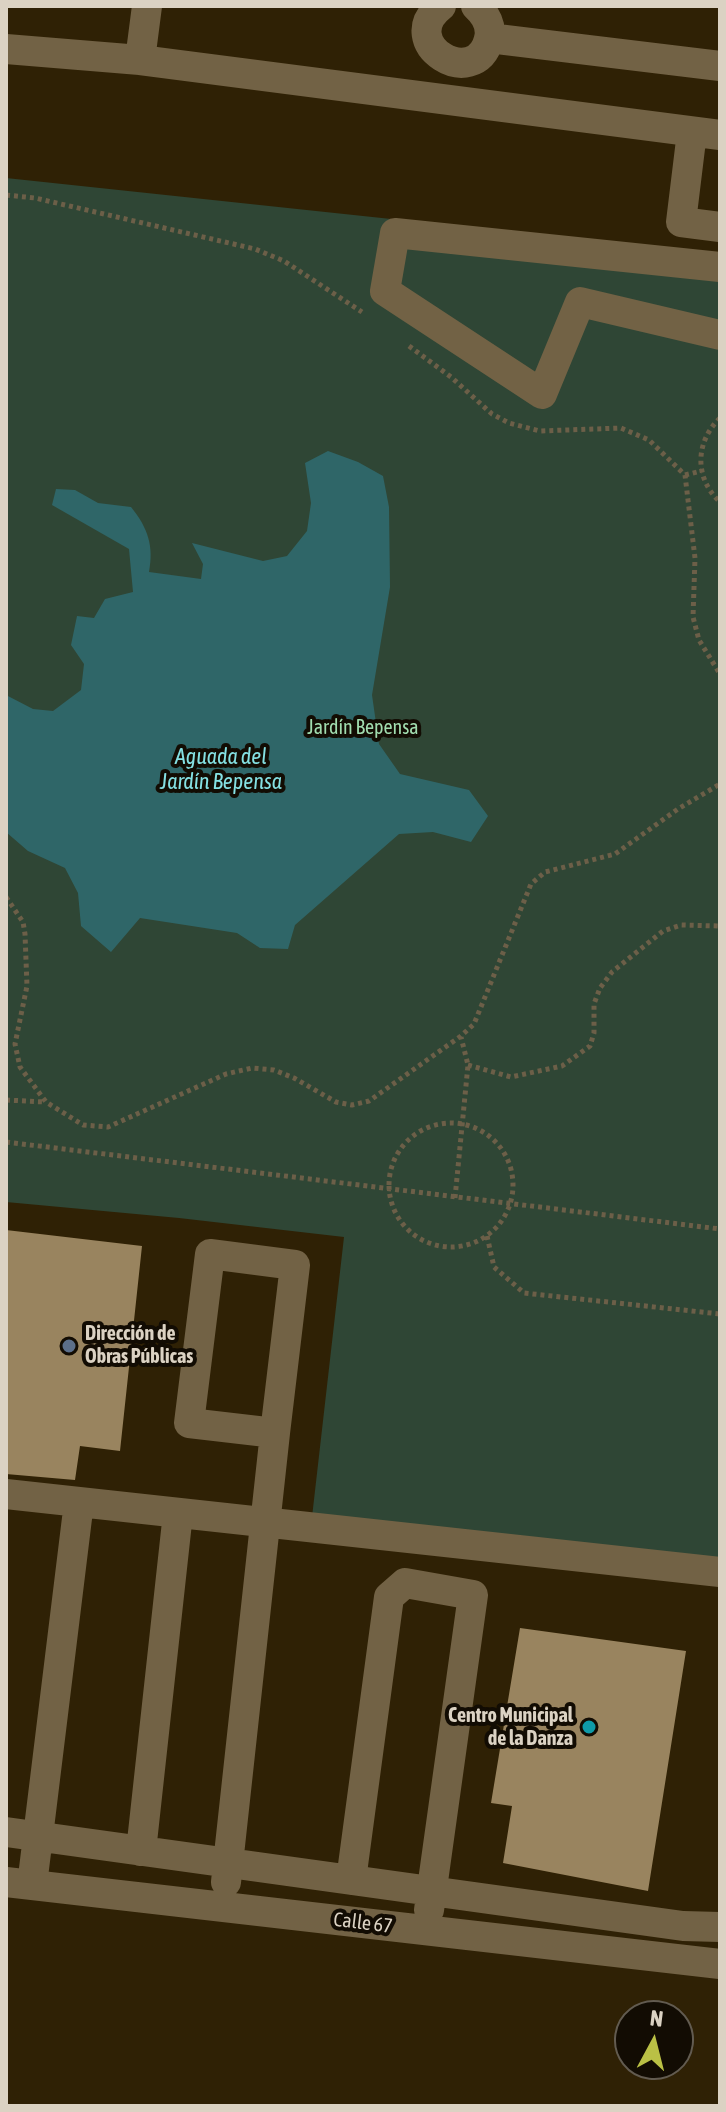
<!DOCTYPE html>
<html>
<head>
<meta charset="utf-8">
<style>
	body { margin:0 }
	#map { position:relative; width:726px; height:2112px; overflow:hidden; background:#2f2105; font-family:"Asap Condensed",sans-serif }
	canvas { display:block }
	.frame { position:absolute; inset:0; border:8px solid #dbd2c3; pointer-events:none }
	.north { position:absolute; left:614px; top:2000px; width:80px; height:80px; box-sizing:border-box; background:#120c03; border:2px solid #625b50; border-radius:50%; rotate:7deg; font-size:22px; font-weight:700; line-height:32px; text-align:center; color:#dbd2c3 }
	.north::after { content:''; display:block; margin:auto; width:28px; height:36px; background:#bac045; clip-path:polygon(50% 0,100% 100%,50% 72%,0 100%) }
</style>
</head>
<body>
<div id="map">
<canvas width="726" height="2112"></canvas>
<div class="frame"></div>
<div class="north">N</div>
</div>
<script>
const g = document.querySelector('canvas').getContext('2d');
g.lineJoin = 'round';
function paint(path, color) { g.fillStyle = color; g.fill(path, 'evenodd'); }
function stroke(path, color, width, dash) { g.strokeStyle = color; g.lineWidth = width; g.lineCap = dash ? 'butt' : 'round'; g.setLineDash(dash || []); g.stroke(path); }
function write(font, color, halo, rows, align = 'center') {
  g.font = font + ' "Asap Condensed",sans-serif'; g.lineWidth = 8; g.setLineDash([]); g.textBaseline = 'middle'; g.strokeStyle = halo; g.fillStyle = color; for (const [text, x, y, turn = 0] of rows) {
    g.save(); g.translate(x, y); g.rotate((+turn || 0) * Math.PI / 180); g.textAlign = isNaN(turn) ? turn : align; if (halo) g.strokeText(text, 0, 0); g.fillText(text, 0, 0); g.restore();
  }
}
paint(new Path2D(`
	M6,178L720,254V1564L312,1517L344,1237L179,1218L6,1202Z`), '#2f4635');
paint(new Path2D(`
	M328,451L358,462L383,476L389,507L390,587L372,695L379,744L400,774L469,790L488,816L471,842L433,832L399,834L295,925L288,949L260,948L237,933L140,918L111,952L81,926L78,893L65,868L28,851L6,832V695L33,709L53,711L81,690L84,664L71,645L77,616L94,618L105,599L133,592L129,549L52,505L56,489L75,490L98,503L131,507C148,528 154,546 149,572L201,579L203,564L192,543L263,561L287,556L307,531L311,503L305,463Z`), '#2f6668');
paint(new Path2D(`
	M6,1230L142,1246L120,1451L80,1446L75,1480L6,1474Z
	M520,1628L686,1651L648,1891L503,1863L512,1806L491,1803Z`), '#99845f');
stroke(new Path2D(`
	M6,195L35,198L255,249L284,261L362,312
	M409,346L451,377L492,414L509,423L540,431L621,428L649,440L685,475L695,558L693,617L699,640L720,674
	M720,418C695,442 694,478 720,502
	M685,475L701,471
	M6,897L23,922L25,934L27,986L15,1044L20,1067L46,1102L83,1125L108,1127L226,1074L252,1068L274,1070L294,1078L336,1102L352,1105L369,1101L461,1036L474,1024L531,884L545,872L615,854L678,809L720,784
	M468,1065L511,1077L562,1066L590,1046L594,1033V1004L600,988L612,972L663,931L681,925L720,926
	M6,1100L45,1102
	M389 1185a62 62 0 1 1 124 0a62 62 0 1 1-124 0Z
	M6,1142L720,1229
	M455,1198L468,1065L461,1037
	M487,1236L494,1267L524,1293L720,1314`), '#6c5f48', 5, [4, 4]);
stroke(new Path2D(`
	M441,6C394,43 475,93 489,39C492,26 486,15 476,6
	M489,38L720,66
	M6,49L140,60L720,135
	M140,60L147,6
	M692,132L681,222L720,227
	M720,267L395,233L385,291L542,394L580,302L720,335
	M210,1254L295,1265L275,1433L189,1423Z
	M6,1494L720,1572
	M6,1832L683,1926L720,1927
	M141,1851L178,1513
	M351,1880L389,1597L405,1583L473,1595L429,1910
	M6,1882L720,1964
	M226,1882L275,1433
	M32,1885L79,1502`), '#726245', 30);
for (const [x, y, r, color] of [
	[69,1346,8,"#5c6f8a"],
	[589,1727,8,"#0f9aa8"]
]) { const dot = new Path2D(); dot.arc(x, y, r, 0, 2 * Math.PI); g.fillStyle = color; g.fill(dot); stroke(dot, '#120c03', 3); }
write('20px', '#a1ddaf', '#120c03', [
	["Jardín Bepensa",363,728]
]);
write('bold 20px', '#dbd2c3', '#120c03', [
	["Dirección de",85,1334],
	["Obras Públicas",85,1357],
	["Centro Municipal",573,1716,"right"],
	["de la Danza",573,1739,"right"]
], 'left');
write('20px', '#dbd2c3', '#120c03', [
	["Calle 67",363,1923,7]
]);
write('italic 22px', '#85e1e3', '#120c03', [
	["Aguada del",221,757],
	["Jardín Bepensa",221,782]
]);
</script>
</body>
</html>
